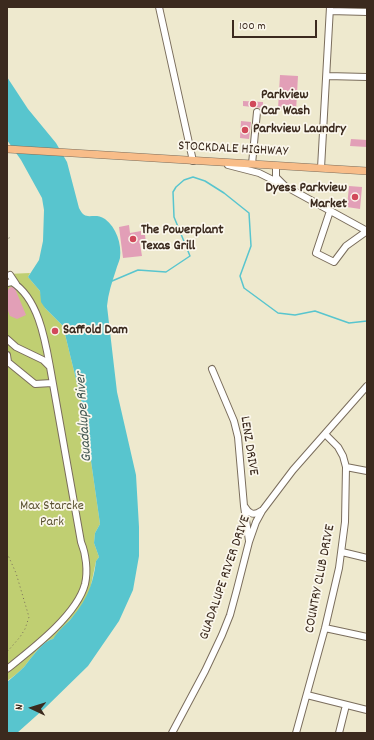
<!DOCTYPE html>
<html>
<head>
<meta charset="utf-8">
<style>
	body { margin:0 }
	#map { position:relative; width:374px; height:740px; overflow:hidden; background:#eee9ce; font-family:Dekko,sans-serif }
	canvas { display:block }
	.frame { position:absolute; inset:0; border:8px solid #3b2a1e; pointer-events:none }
	.north { position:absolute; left:12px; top:688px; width:40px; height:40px; -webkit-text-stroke:3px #fbf7ec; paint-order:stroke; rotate:274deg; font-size:11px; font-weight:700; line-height:16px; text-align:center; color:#3b2a1e }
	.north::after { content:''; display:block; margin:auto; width:14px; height:18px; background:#3b2a1e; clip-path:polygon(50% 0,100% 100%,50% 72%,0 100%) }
	.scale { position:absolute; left:232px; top:20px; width:85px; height:18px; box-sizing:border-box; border:2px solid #3b2a1e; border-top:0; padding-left:5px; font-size:12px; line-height:14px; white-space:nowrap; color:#3b2a1e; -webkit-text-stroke:3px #fbf7ec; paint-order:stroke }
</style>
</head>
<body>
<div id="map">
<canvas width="374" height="740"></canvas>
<div class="frame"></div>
<div class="north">N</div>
<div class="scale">100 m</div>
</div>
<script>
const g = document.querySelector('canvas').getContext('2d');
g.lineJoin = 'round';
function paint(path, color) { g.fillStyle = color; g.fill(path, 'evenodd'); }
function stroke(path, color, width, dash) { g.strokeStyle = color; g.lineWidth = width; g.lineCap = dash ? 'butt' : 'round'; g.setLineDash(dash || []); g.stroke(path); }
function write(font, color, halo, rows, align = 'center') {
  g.font = font + ' Dekko,sans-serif'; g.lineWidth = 3.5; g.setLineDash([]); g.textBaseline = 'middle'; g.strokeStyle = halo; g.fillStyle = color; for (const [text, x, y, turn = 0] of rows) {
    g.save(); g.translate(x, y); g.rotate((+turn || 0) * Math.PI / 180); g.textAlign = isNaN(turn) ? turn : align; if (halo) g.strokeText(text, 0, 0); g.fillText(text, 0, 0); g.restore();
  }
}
paint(new Path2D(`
	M30,273L28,277L40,291L45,308L63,326L84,412L100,524L95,533L94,543L99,557L96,561L90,590L84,602L77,612L53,639C42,641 31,659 24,667C19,672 13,677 7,681V274Z`), '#c0cf72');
paint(new Path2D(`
	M7,77L28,109L56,143L67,162L79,208C86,223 93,211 105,219C116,227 122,244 120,258C119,262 117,266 116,270C112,282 108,294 107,306L117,392L136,475L139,527V556L133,590L119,621L88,666L45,708L17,733H7V682C13,677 19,672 24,667C31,659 42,641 53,639C57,632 64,626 70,620C86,601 93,586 96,561L99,557L94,543L95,533L100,524L84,412L63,326L45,308L41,302L40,291L28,277L39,260L43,241L44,210L42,198L21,160L7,140Z`), '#58c5ce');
stroke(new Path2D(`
	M112,281L138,270L166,272L190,256L174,217L173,192L176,187L184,180L193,177L205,181L224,193L249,213L251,246L240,276L244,288L278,313L295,315L315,311L349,323L367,321`), '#58c5ce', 1.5);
paint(new Path2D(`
	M280,75L298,76L296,111L278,109Z
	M243,101L263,102V108L243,106Z
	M241,121L251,122L249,139L240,138Z
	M351,139L367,140V147L350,146Z
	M349,186L362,187L360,209L347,207Z
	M129,225L130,233L141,231V235H145L146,243L140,244L142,256L123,258L119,227Z
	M14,286L26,315L17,319L10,316L7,308V293L9,288Z`), '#e29fb7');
const minor = new Path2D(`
	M159,7L193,161
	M330,11L367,12
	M327,76L367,77
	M252,164L257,112
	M228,165L259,173L281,184
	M276,166V177L285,186L367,231
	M321,168L330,7
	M330,211L316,253L334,262L346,246L367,231
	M10,275L16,284
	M7,283L12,282C38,298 45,339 50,367
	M7,339L16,347L43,360L50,367L81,542C86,554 88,571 85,584C77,615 32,649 7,669
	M7,355L8,362L35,384L52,383
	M212,369L234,421L238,437L244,506L249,541
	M346,467L367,471
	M245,507C249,514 254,516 261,511
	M342,552L367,558
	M325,628L367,637
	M307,695L367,710
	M172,733L205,671L222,635L230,615L237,589L249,542L256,522L262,511L293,470L367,386
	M296,733L325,628L339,568L345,522L346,467L343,456L338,447L325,434
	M339,733L346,705`);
const major = new Path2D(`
	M7,149L367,171`);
stroke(minor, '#7a6d5c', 8);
stroke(major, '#7a6d5c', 8);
stroke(new Path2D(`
	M7,242L10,236
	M7,290L8,291
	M7,315L9,314
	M7,553L16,573L29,617L25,629L20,637L7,652`), '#7a6d5c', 1, [1, 3]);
stroke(minor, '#fff', 6);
stroke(major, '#f8bd89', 7);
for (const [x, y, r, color] of [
	[253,104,4,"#d1495b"],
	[245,130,4,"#d1495b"],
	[355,197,4,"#d1495b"],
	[133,239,4,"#d1495b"],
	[55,331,4,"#d1495b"]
]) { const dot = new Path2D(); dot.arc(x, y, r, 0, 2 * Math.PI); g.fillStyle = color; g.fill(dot); stroke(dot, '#fbf7ec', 1.5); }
write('bold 14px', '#3b2a1e', '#fbf7ec', [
	["Parkview",261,96],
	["Car Wash",261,112],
	["Parkview Laundry",253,130],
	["Dyess Parkview",347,189,"right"],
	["Market",347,205,"right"],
	["The Powerplant",141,231],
	["Texas Grill",141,247],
	["Saffold Dam",63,331]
], 'left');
write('14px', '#3b2a1e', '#fbf7ec', [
	["STOCKDALE HIGHWAY",233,150,3],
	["LENZ DRIVE",248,446,81],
	["GUADALUPE RIVER DRIVE",226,578,-71],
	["COUNTRY CLUB DRIVE",321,579,-79]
]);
write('14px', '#5c5333', '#fbf7ec', [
	["Max Starcke",52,507],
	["Park",52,523]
]);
write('italic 15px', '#445853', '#fbf7ec', [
	["Guadalupe River",85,417,-94]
]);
</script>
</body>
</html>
